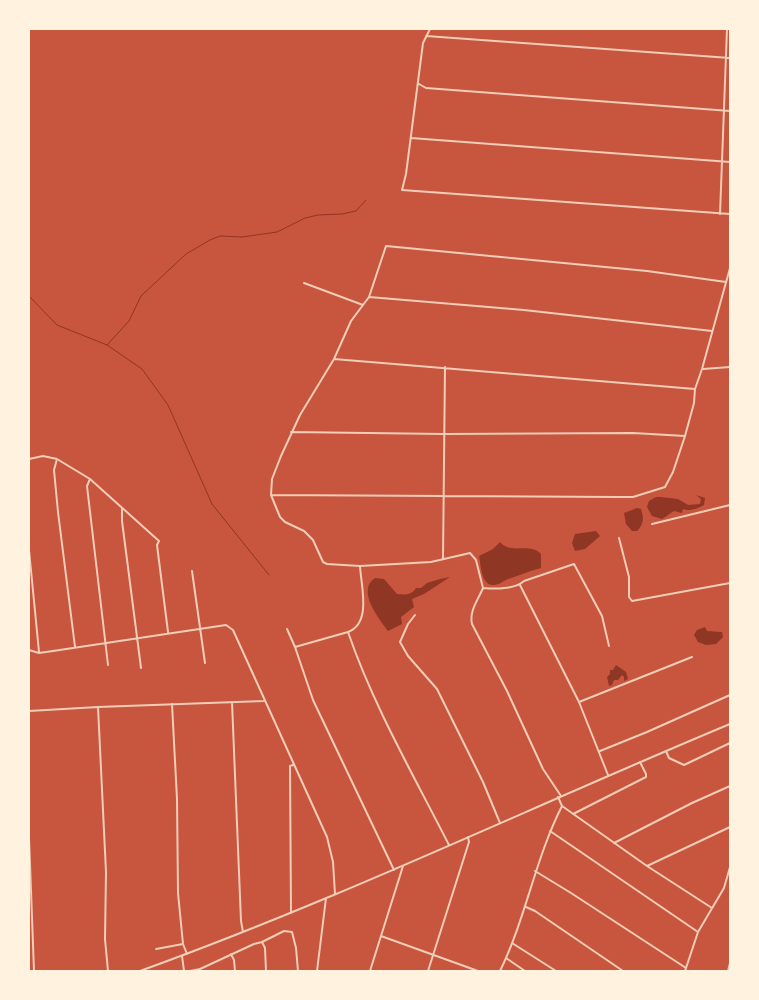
<!DOCTYPE html>
<html>
<head>
<meta charset="utf-8">
<style>
	body { margin:0 }
	#map { position:relative; width:759px; height:1000px; overflow:hidden; background:#c8553d; font-family:Mulish,sans-serif }
	canvas { display:block }
	.frame { position:absolute; inset:0; border:30px solid #fff3e0; pointer-events:none }
</style>
</head>
<body>
<div id="map">
<canvas width="759" height="1000"></canvas>
<div class="frame"></div>
</div>
<script>
const g = document.querySelector('canvas').getContext('2d');
g.lineJoin = 'round';
function paint(path, color) { g.fillStyle = color; g.fill(path, 'evenodd'); }
function stroke(path, color, width, dash) { g.strokeStyle = color; g.lineWidth = width; g.lineCap = dash ? 'butt' : 'round'; g.setLineDash(dash || []); g.stroke(path); }
paint(new Path2D(`
	M696,495L705,498L704,505C699,508 689,512 683,509L682,513L674,511L662,519L652,516L647,507L649,501L656,497H660L678,499L688,505L700,504L701,499Z
	M637,508L641,509C644,518 644,524 637,531H632L626,524L624,513Z
	M596,531L600,536L585,549L575,551L572,543L575,534Z
	M500,542C502,544 504,546 507,547C517,551 532,544 541,554V568C529,571 518,576 508,579C503,581 499,585 494,585C481,586 481,565 479,556L493,549Z
	M450,577L424,594L412,599L414,607L401,617L402,624L388,631C379,619 356,590 375,578L384,579L397,594C405,595 412,595 416,588H421L427,583L440,579Z
	M705,627L707,631L722,632L723,637L716,644L706,645L698,642L694,635L697,630Z
	M616,665L626,672L628,679L624,681V677L622,675L618,680H614L612,685L609,686L607,677L610,674V670H613Z`), '#8f3625');
stroke(new Path2D(`
	M29,296L57,325L107,345L129,321L141,296L186,254L210,240L220,236L242,237L277,232L305,218L318,215L342,214L356,211L366,200
	M107,345L142,369L168,405L212,504L269,575`), '#8f3625', 1);
stroke(new Path2D(`
	M430,29L423,43L406,174L402,190L730,214
	M426,36L730,58
	M419,84L426,88L730,111
	M411,138L730,162
	M720,214L727,29
	M304,283L363,305
	M369,297L524,310L712,331
	M334,359L695,389
	M703,369L730,367
	M291,432L444,434L633,433L685,436
	M29,459L43,456L57,459L90,479L159,541L157,545L168,632
	M57,459L54,470L58,512L75,647
	M90,479L87,486L108,665
	M271,495L618,497H633L665,487L673,472L685,436L694,403L695,389L702,369L730,268
	M122,508V521L141,668
	M652,524L730,505
	M619,538L629,577V597L632,601L730,583
	M29,550L39,652
	M443,559L445,367
	M360,566C361,586 372,623 348,632C373,705 414,776 449,845
	M192,571L205,663
	M520,585L579,702L608,775
	M483,588L476,560L470,553L431,562L360,566L327,564L323,562L313,540L304,531L285,522L280,517L271,495L272,479L281,456L300,415L334,359L351,321L369,297L386,246L647,271L726,282
	M483,588C478,600 469,611 472,624L507,691L543,769L561,796
	M483,588C495,589 514,590 524,581L574,564L602,616L609,646
	M415,615L408,624L400,642L408,656L437,689L483,782L500,823
	M287,629L295,647L313,700L394,870
	M295,647L348,632
	M29,650L39,653L53,651L226,625L233,630L327,837L333,862L335,894
	M232,702L241,921L243,932
	M579,702L692,657
	M172,704L177,799L178,893L183,944L187,954
	M98,707L106,872L105,939L108,971
	M29,711L98,707L264,701
	M600,751L647,732L730,695
	M666,751L669,758L684,765L730,743
	M562,806L647,866L712,908
	M573,814L646,777V774L640,762
	M550,831L698,932
	M29,837L34,971
	M614,843L692,803L730,786
	M647,866L730,827
	M535,871L571,893L686,968
	M526,907L535,911L623,971
	M291,913L290,766L293,765
	M381,936L478,971
	M262,942L284,931L292,932L296,948L298,971
	M512,943L556,971
	M156,949L183,944
	M231,954L234,960L235,971
	M182,956L184,971
	M506,958L525,971
	M140,971C340,899 533,806 730,724
	M190,971L200,969L254,944L262,942L265,948L266,971
	M317,971L326,898
	M370,971L403,866
	M428,971L469,842L468,837
	M500,971C526,918 535,859 562,806L558,797
	M685,971L698,932L724,888L730,867
	M728,971L730,963`), '#f1ccb7', 2);
</script>
</body>
</html>
